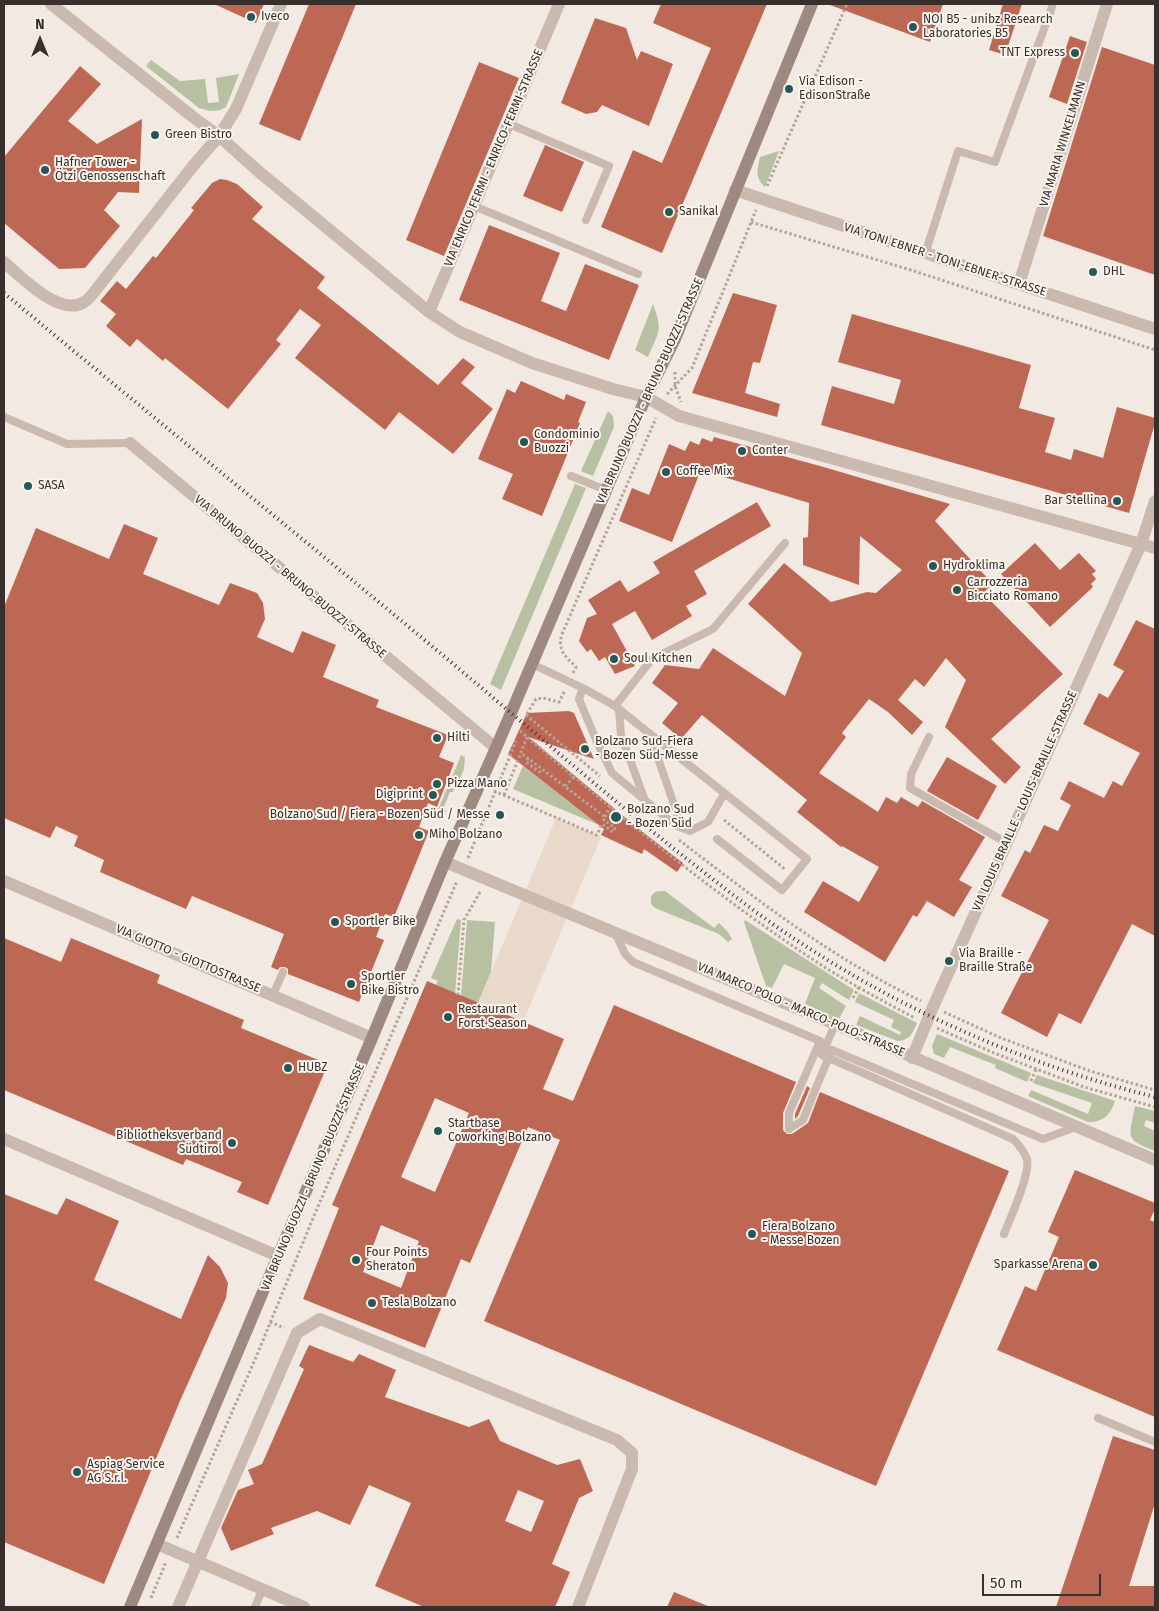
<!DOCTYPE html>
<html>
<head>
<meta charset="utf-8">
<style>
	body { margin:0 }
	#map { position:relative; width:1159px; height:1611px; overflow:hidden; background:#f2e9e2; font-family:"Fira Sans",sans-serif }
	canvas { display:block }
	.frame { position:absolute; inset:0; border:5px solid #392f2c; pointer-events:none }
	.north { position:absolute; left:15px; top:15px; width:50px; height:50px; -webkit-text-stroke:4px #faf4ee; paint-order:stroke; rotate:0deg; font-size:14px; font-weight:700; line-height:20px; text-align:center; color:#392f2c }
	.north::after { content:''; display:block; margin:auto; width:18px; height:22px; background:#392f2c; clip-path:polygon(50% 0,100% 100%,50% 72%,0 100%) }
	.scale { position:absolute; left:982px; top:1574px; width:119px; height:22px; box-sizing:border-box; border:2px solid #392f2c; border-top:0; padding-left:6px; font-size:15px; line-height:18px; white-space:nowrap; color:#392f2c; -webkit-text-stroke:4px #faf4ee; paint-order:stroke }
</style>
</head>
<body>
<div id="map">
<canvas width="1159" height="1611"></canvas>
<div class="frame"></div>
<div class="north">N</div>
<div class="scale">50 m</div>
</div>
<script>
const g = document.querySelector('canvas').getContext('2d');
g.lineJoin = 'round';
function paint(path, color) { g.fillStyle = color; g.fill(path, 'evenodd'); }
function stroke(path, color, width, dash) { g.strokeStyle = color; g.lineWidth = width; g.lineCap = dash ? 'butt' : 'round'; g.setLineDash(dash || []); g.stroke(path); }
function write(font, color, halo, rows, align = 'center') {
  g.font = font + ' "Fira Sans",sans-serif'; g.lineWidth = 4; g.setLineDash([]); g.textBaseline = 'middle'; g.strokeStyle = halo; g.fillStyle = color; for (const [text, x, y, turn = 0] of rows) {
    g.save(); g.translate(x, y); g.rotate((+turn || 0) * Math.PI / 180); g.textAlign = isNaN(turn) ? turn : align; if (halo) g.strokeText(text, 0, 0); g.fillText(text, 0, 0); g.restore();
  }
}
paint(new Path2D(`
	M151,60L180,81L205,79L208,103L219,102L216,78L239,74L226,107L220,110L210,111L199,108L146,66Z
	M779,151L765,187C755,178 757,170 760,157Z
	M653,304C663,331 659,331 648,357L635,350Z
	M608,411L613,416L614,427L593,476L581,471Z
	M575,484L586,488L501,690L490,684Z
	M461,755L465,757L464,769L458,783L451,780Z
	M523,766L599,825L513,789Z
	M448,786L454,789L453,792H450L444,807L446,811L443,817L436,814Z
	M660,891H665L714,928L719,923L728,932L732,939L728,942L719,934L655,908L651,904V896L655,892Z
	M457,919L461,920L455,994L436,985L438,981L431,978Z
	M467,920L495,922L491,972L478,1003L461,996Z
	M745,920L854,990L849,1000L822,983L819,988L846,1006L839,1019L805,1004L815,978L784,964L772,988L766,986L744,922Z
	M859,993L917,1023C912,1034 910,1040 898,1041L856,1025L860,1016L900,1035L901,1032L891,1027L894,1020L855,1002Z
	M937,1034L1031,1073L1027,1082L995,1068L996,1065L950,1047L944,1058L934,1054L932,1046Z
	M1037,1075L1115,1101C1110,1115 1104,1122 1088,1122L1028,1096L1031,1090L1088,1114L1092,1103L1033,1083Z
	M1135,1106L1155,1111V1123L1146,1120L1144,1126L1155,1131V1151C1124,1139 1129,1138 1135,1106Z`), '#b8c0a2');
paint(new Path2D(`
	M556,818L601,837L523,1022L478,1003Z`), '#e9d9ca');
paint(new Path2D(`
	M214,4H264L256,23Z
	M309,4H356L300,141L259,124Z
	M661,4H767L662,253L601,227L633,150L662,163L711,48L653,23Z
	M830,4H943L930,42L830,5Z
	M1003,4H1022L1005,55L989,50Z
	M595,18L626,28L637,60L641,51L673,64L649,126L602,105L597,112L586,114L561,103Z
	M1070,36L1087,42L1067,104L1049,97Z
	M1102,47L1155,65V275L1043,236Z
	M479,62L519,78L444,256L406,240Z
	M80,66L101,84L68,121L97,144L142,119L139,193L118,192L104,210L120,226L85,268L59,269L4,223V157Z
	M545,145L584,162L562,212L523,196Z
	M220,179L227,180L237,184L263,207L252,219L325,277L317,288L438,385L463,358L475,367L461,383L493,409L453,454L399,412L385,430L295,358L321,325L300,309L276,340L281,344L228,409L165,358L163,361L137,339L130,347L106,326L116,314L100,301L117,281L126,289L153,256L156,258L194,210L191,208L212,183Z
	M489,225L560,253L541,301L566,311L585,264L639,285L609,360L459,300Z
	M733,293L777,305L760,363L753,362L745,393L780,404L777,417L692,393Z
	M852,314L1031,365L1019,408L1055,418L1045,452L1071,460L1074,449L1103,458L1117,407L1155,418V423L1129,513L821,425L832,386L894,404L901,380L838,362Z
	M521,381L564,400L566,394L586,402L578,422L580,423L542,516L502,499L513,474L478,459L507,389L515,393Z
	M714,437L820,466L950,504L935,521L993,584L983,593L1063,674L991,739L1021,767L1005,784L945,727L966,680L946,658L924,687L915,679L898,700L923,722L912,735L888,712L869,699L842,733L846,737L819,773L878,812L886,797L897,803L901,797L918,807L922,801L985,837L959,880L972,887L954,917L927,901L917,917L913,915L885,962L804,912L823,881L859,902L879,867L842,846L841,847L797,812L807,800L702,715L681,739L662,723L678,703L652,683L665,665L699,669L713,648L785,696L802,653L748,604L784,563L831,602L867,592L876,593L902,570L860,536L859,585L803,565V538L808,537L809,503L701,470L672,542L619,521L632,488L649,495L669,444L685,451L690,441L699,445L702,438L712,442Z
	M757,502L771,526L694,571L707,594L686,606L692,616L652,640L635,611L612,624L635,666L615,674L605,657L599,661L591,649L587,652L579,641L587,618L597,614L588,600L620,580L628,592L660,573L653,562Z
	M124,524L158,538L143,574L219,605L230,583L257,593L263,603L265,619L257,637L293,653L302,631L336,645L323,677L379,700L376,707L448,735L439,757L454,763L437,807L428,803L419,827L429,831L394,917L385,914L376,937L384,940L359,1002L288,974V969L285,967H280L278,970L271,967L284,934L192,896L186,909L100,872L104,860L74,846L78,836L56,826L50,838L4,818V607L36,528L109,559Z
	M1035,543L1060,570L1079,553L1096,571L1092,574L1096,579L1091,584L1093,587L1050,627L1001,574Z
	M1136,620L1155,629V936L1132,924L1081,1024L1059,1013L1047,1037L1001,1013L1049,920L1001,896L1025,850L1030,853L1044,825L1058,831L1071,805L1060,799L1069,781L1104,798L1113,781L1122,786L1140,753L1083,724L1099,693L1108,698L1124,671L1113,665Z
	M569,711L574,713L594,759L528,737L640,830L683,863L677,872L644,849L642,854L601,835L604,829L508,754L527,713Z
	M947,757L997,786L978,820L927,791Z
	M4,938L61,962L71,938L160,975L157,983L244,1020L241,1028L328,1064L268,1205L237,1192L242,1182L186,1159L183,1165L4,1090Z
	M427,981L564,1039L543,1089L573,1101L614,1005L796,1082L783,1113V1130L787,1134H792L808,1123L820,1092L1009,1171L876,1486L484,1321L560,1140L528,1127L470,1263L461,1259L425,1348L303,1299L339,1208L332,1205ZM435,1098L469,1113L435,1192L401,1177ZM381,1225L419,1241L401,1288L363,1272Z
	M807,1086L810,1088L798,1116L795,1119V1114Z
	M1075,1170L1155,1203V1209L1150,1220L1155,1222V1417L997,1350L1025,1286L1036,1291L1059,1237L1048,1232Z
	M4,1194L57,1215L66,1198L119,1221L94,1280L181,1319L208,1255L220,1267L228,1283L226,1298L180,1401L104,1584L4,1542Z
	M309,1345L353,1362L359,1354L396,1370L385,1397L469,1427L489,1419L500,1441L557,1465L580,1459L593,1491L579,1498L552,1564L570,1572L555,1607H424L375,1586L411,1503L369,1485L350,1525L317,1511L271,1528L274,1534L231,1551L221,1528L238,1490L254,1484L248,1470L262,1464L304,1369L299,1366ZM518,1490L544,1501L531,1532L505,1521Z
	M1113,1436L1155,1450V1503L1129,1586H1155V1607H1056Z
	M674,1592L710,1607H667Z`), '#bd6855');
stroke(new Path2D(`
	M767,186L847,4
	M751,222L914,271L1155,350
	M675,372V386L681,402
	M667,394L692,368L756,210
	M573,673L576,667C565,656 557,650 562,634L656,418
	M527,714L536,699L543,698L559,702L565,690
	M526,715L600,776
	M520,731C619,815 720,900 829,970C857,987 886,1003 915,1018
	M528,758L526,762L541,773
	M565,786L574,777
	M494,791L597,835L602,824L613,832L615,828L604,820L605,817L521,753
	M504,795L527,737
	M605,817L610,807
	M724,820L786,870
	M679,840C756,899 833,959 921,1001
	M468,858L516,741
	M458,995L464,920L480,892
	M853,998L859,987
	M944,1012L1001,1038L1090,1071L1155,1090
	M937,1028L994,1053L1084,1087L1155,1107
	M1031,1081L1036,1069
	M270,1322L284,1328
	M177,1538L257,1355L311,1223L457,881
	M151,1598L166,1562`), '#b6a398', 3, [2.5, 2.5]);
stroke(new Path2D(`
	M509,124L609,166L586,220
	M474,206L638,274
	M925,254L958,151L995,162L1052,7
	M4,417L67,444L130,443
	M571,476L606,490
	M532,664L583,688L615,706L807,859L782,890L717,839
	M583,688L579,699L597,742L612,773L675,825L690,831L708,822L724,794
	M615,706L652,659L713,629L785,543
	M619,709L621,735L644,798
	M650,735L682,828
	M929,737L911,774L910,788L1007,843
	M615,932L625,954L633,962L820,1041L789,1113V1129
	M273,995L283,972
	M835,1024L822,1055L1013,1139C1019,1145 1024,1151 1027,1159C1031,1173 1010,1219 1004,1234
	M832,1050L1043,1139L1076,1127
	M789,1129L803,1120L815,1090
	M1098,1418L1155,1442
	M255,1607L262,1590`), '#cab9ae', 8);
stroke(new Path2D(`
	M51,4L193,117L219,136L258,171L429,312L460,332L532,363L613,389L646,397L679,416L1155,548
	M735,190L1155,329
	M4,262C20,276 61,318 84,302C88,300 92,295 95,291L193,166L219,136L236,109L281,4
	M1019,284L1107,4
	M429,312L559,4
	M130,443L496,748
	M445,862L835,1024L1155,1160
	M4,881L372,1038
	M912,1058L933,1007L1141,544L1155,501
	M4,1139L278,1256
	M157,1544L304,1607
	M178,1607L297,1333L320,1319L617,1440L632,1453V1469L578,1607`), '#cab9ae', 12);
stroke(new Path2D(`
	M130,1607L278,1256L372,1038L445,862L496,748L646,397L675,339L812,4`), '#9d897f', 12);
stroke(new Path2D(`
	M4,293C144,410 286,525 427,642C511,712 593,784 678,852C719,884 760,917 804,945C911,1015 1031,1066 1155,1097`), '#392f2c', 4, [1, 4]);
stroke(new Path2D(`
	M815,1090L832,1050`), '#cab9ae', 8);
for (const [x, y, r, color] of [
	[251,17,5,"#245758"],
	[913,27,5,"#245758"],
	[1075,53,5,"#245758"],
	[789,89,5,"#245758"],
	[155,135,5,"#245758"],
	[45,170,5,"#245758"],
	[669,212,5,"#245758"],
	[1093,272,5,"#245758"],
	[524,442,5,"#245758"],
	[742,451,5,"#245758"],
	[666,472,5,"#245758"],
	[28,486,5,"#245758"],
	[1117,501,5,"#245758"],
	[933,566,5,"#245758"],
	[957,590,5,"#245758"],
	[614,659,5,"#245758"],
	[437,738,5,"#245758"],
	[585,749,5,"#245758"],
	[437,784,5,"#245758"],
	[433,795,5,"#245758"],
	[500,815,5,"#245758"],
	[616,817,6,"#245758"],
	[419,835,5,"#245758"],
	[335,922,5,"#245758"],
	[949,961,5,"#245758"],
	[351,984,5,"#245758"],
	[448,1017,5,"#245758"],
	[288,1068,5,"#245758"],
	[438,1131,5,"#245758"],
	[232,1143,5,"#245758"],
	[752,1234,5,"#245758"],
	[356,1260,5,"#245758"],
	[1093,1265,5,"#245758"],
	[372,1303,5,"#245758"],
	[77,1472,5,"#245758"]
]) { const dot = new Path2D(); dot.arc(x, y, r, 0, 2 * Math.PI); g.fillStyle = color; g.fill(dot); stroke(dot, '#faf4ee', 2); }
write('12px', '#392f2c', '#faf4ee', [
	["Iveco",261,17],
	["NOI B5 - unibz Research",923,20],
	["Laboratories B5",923,34],
	["TNT Express",1065,53,"right"],
	["Via Edison -",799,82],
	["EdisonStraße",799,96],
	["Green Bistro",165,135],
	["Hafner Tower -",55,163],
	["Ötzi Genossenschaft",55,177],
	["Sanikal",679,212],
	["DHL",1103,272],
	["Condominio",534,435],
	["Buozzi",534,449],
	["Conter",752,451],
	["Coffee Mix",676,472],
	["SASA",38,486],
	["Bar Stellina",1107,501,"right"],
	["Hydroklima",943,566],
	["Carrozzeria",967,583],
	["Bicciato Romano",967,597],
	["Soul Kitchen",624,659],
	["Hilti",447,738],
	["Bolzano Sud-Fiera",595,742],
	["- Bozen Süd-Messe",595,756],
	["Pizza Mano",447,784],
	["Digiprint",423,795,"right"],
	["Bolzano Sud",627,810],
	["- Bozen Süd",627,824],
	["Bolzano Sud / Fiera - Bozen Süd / Messe",490,815,"right"],
	["Miho Bolzano",429,835],
	["Sportler Bike",345,922],
	["Via Braille -",959,954],
	["Braille Straße",959,968],
	["Sportler",361,977],
	["Bike Bistro",361,991],
	["Restaurant",458,1010],
	["Forst Season",458,1024],
	["HUBZ",298,1068],
	["Startbase",448,1124],
	["Coworking Bolzano",448,1138],
	["Bibliotheksverband",222,1136,"right"],
	["Südtirol",222,1150,"right"],
	["Fiera Bolzano",762,1227],
	["- Messe Bozen",762,1241],
	["Four Points",366,1253],
	["Sheraton",366,1267],
	["Sparkasse Arena",1083,1265,"right"],
	["Tesla Bolzano",382,1303],
	["Aspiag Service",87,1465],
	["AG S.r.l.",87,1479]
], 'left');
write('12px', '#392f2c', '#faf4ee', [
	["VIA MARIA WINKELMANN",1063,144,-73],
	["VIA ENRICO FERMI - ENRICO-FERMI-STRASSE",494,158,-67],
	["VIA TONI EBNER - TONI-EBNER-STRASSE",945,260,18],
	["VIA BRUNO BUOZZI - BRUNO-BUOZZI-STRASSE",650,391,-66],
	["VIA BRUNO BUOZZI - BRUNO-BUOZZI-STRASSE",290,577,40],
	["VIA LOUIS BRAILLE - LOUIS-BRAILLE-STRASSE",1025,801,-66],
	["VIA GIOTTO - GIOTTOSTRASSE",188,959,23],
	["VIA MARCO POLO - MARCO-POLO-STRASSE",801,1010,23],
	["VIA BRUNO BUOZZI - BRUNO-BUOZZI-STRASSE",313,1177,-67]
]);
</script>
</body>
</html>
